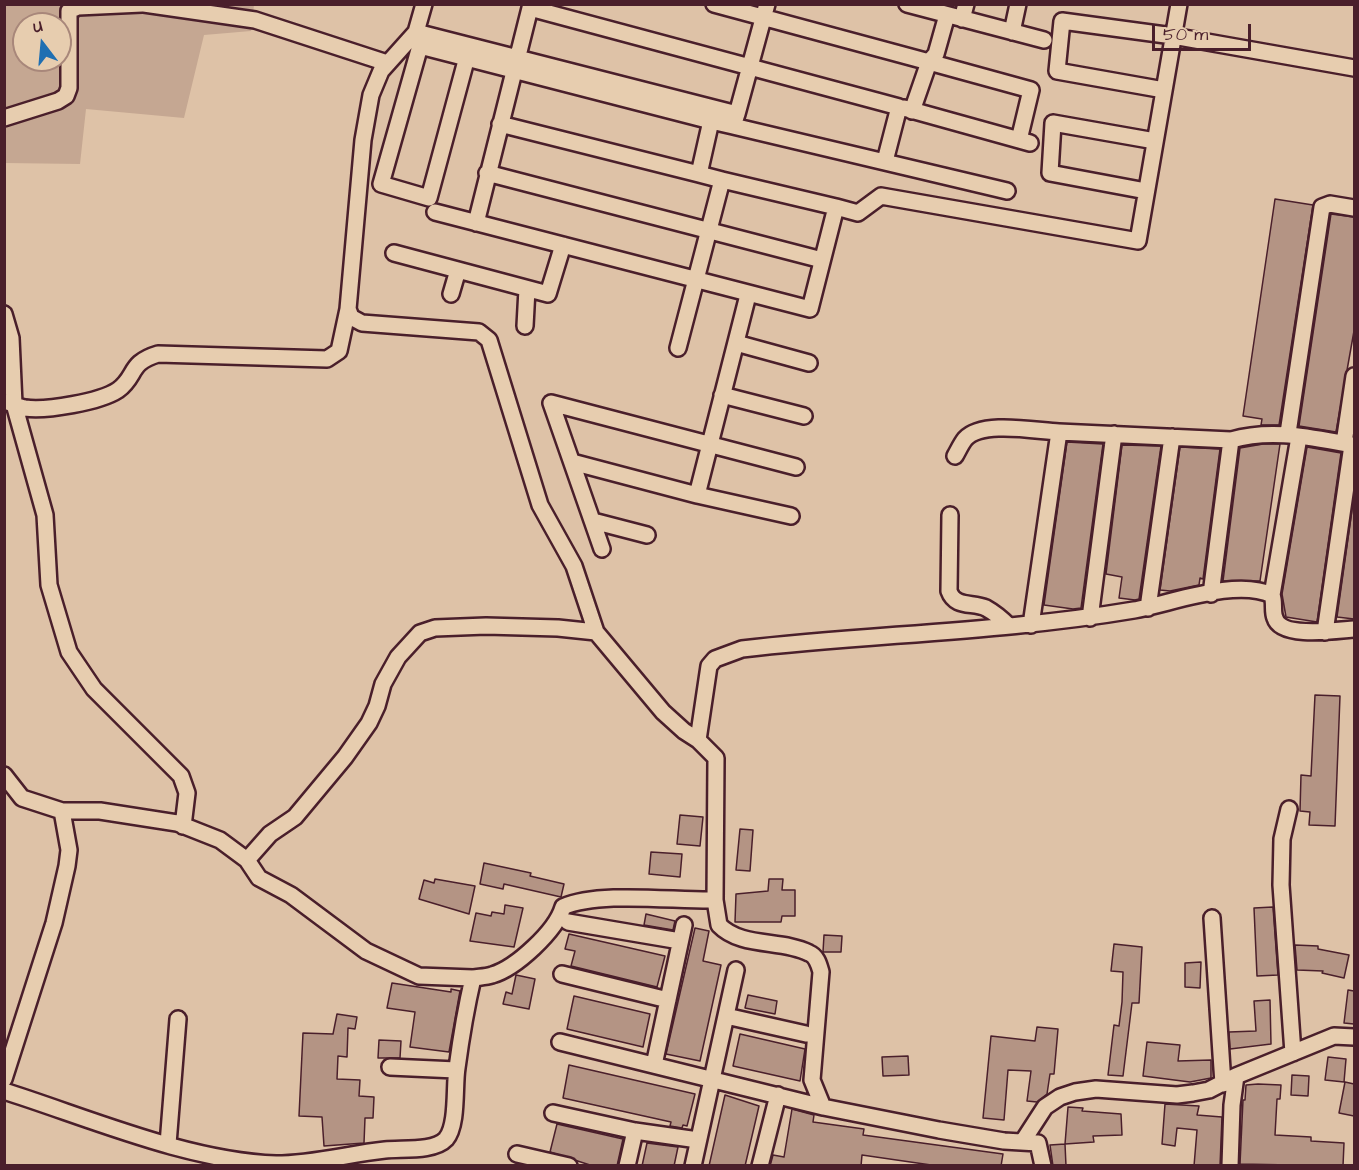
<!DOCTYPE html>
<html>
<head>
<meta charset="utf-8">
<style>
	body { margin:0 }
	#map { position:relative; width:1359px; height:1170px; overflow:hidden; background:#dec2a7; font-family:"Architects Daughter",sans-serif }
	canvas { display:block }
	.frame { position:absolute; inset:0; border:6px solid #4a1f2b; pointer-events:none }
	.north { position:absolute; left:12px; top:12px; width:60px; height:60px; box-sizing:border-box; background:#e7cdaf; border:2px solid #a8877a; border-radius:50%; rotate:344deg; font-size:16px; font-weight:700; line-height:24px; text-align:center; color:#4a1f2b }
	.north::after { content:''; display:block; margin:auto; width:21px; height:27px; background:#1f6fb2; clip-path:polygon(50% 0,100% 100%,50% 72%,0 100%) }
	.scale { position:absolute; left:1152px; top:24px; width:99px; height:27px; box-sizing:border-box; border:3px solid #4a1f2b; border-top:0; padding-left:8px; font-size:18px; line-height:21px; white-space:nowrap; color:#4a1f2b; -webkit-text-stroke:4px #e7cdaf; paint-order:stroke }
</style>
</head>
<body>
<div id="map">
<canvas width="1359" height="1170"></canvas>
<div class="frame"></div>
<div class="north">U</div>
<div class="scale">50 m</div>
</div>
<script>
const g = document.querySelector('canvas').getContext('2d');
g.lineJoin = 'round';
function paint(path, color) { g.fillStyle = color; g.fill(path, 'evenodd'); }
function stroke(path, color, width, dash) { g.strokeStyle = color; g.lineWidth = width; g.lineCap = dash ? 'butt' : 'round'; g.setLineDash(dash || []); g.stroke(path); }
paint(new Path2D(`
	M5,5H254L251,31L204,35L184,118L86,109L80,164L5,163ZM24,24H60V60H24Z`), '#c5a792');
const building = new Path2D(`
	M1275,199L1313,205L1279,425H1261L1262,419L1243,416Z
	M1331,214L1354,217V331L1336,432L1299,426Z
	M1067,442L1103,444L1081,608L1073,609L1044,605Z
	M1263,444H1280L1260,581H1223L1240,448Z
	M1122,445L1161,446L1139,599L1135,600L1119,598L1122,577L1106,574Z
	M1180,447L1220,449L1203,579L1200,578L1199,585L1170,591L1160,590Z
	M1307,447L1341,453L1317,622L1286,617L1282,594Z
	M1354,496V619L1337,617Z
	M1315,695L1340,696L1335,826L1309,825L1310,812L1300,811L1301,775L1311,776Z
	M680,815L703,817L700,846L677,844Z
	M740,829L753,830L750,871L736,870Z
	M651,852L682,854L680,877L649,874Z
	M484,863L531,873L530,876L564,884L561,897L504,884L503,889L480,884Z
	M435,879L475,886L469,914L419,899L424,880L434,883Z
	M769,879H783L782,890H795V916H782L781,922H735L736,894L768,891Z
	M505,905L523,908L514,947L470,941L476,913L491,916L492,912L504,914Z
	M1273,907L1278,975L1257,976L1254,908Z
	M646,914L675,921L673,930L644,925Z
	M695,928L709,931L703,961L721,965L700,1061L666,1054Z
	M569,934L665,956L657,987L571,966L575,951L565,949Z
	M824,935L842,936L841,952H823Z
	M1114,944L1142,947L1139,1003H1132L1123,1076L1108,1075L1114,1025L1119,1026L1122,1002L1123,972L1111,971Z
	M1295,945L1318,946V949L1349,955L1344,978L1322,973L1323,971L1297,970Z
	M1201,962L1200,988L1185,987V963Z
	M516,975L535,979L529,1009L503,1004L506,992L512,994Z
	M392,983L451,992V989L460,991L449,1052L410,1047L415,1012L387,1008Z
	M1348,990L1354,991V1024L1344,1023Z
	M748,995L777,1001L775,1014L745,1008Z
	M574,996L650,1014L643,1047L567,1029Z
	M1270,1000L1271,1044L1230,1049L1229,1032L1256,1031L1254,1001Z
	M337,1014L357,1017L355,1029L348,1028L347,1057L338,1056L337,1079L360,1080L359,1096L374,1097L373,1118H365L364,1143L324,1146L322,1117L299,1116L303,1033L333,1034Z
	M1037,1027L1058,1029L1054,1074H1050L1047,1094L1037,1102L1027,1101L1031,1071L1008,1070L1004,1120L983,1118L991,1036L1035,1041Z
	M740,1034L805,1049L800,1081L733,1066Z
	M379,1040L401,1041L400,1058H378Z
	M1147,1042L1180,1045L1178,1061L1211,1060V1078L1190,1082L1143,1076Z
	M908,1056L909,1075L883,1076L882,1057Z
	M1328,1057L1346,1059L1344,1082L1325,1080Z
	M569,1065L695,1094L687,1126L683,1125L682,1128L670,1126L671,1122L563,1098Z
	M1292,1075L1309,1076L1308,1096L1291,1095Z
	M1345,1082L1354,1084V1116L1339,1113Z
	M1258,1084L1281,1085L1280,1099H1277L1275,1135L1311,1137V1141L1344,1143L1343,1166L1240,1164L1243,1100H1245L1246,1085Z
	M725,1095L759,1106L745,1166H709Z
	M1165,1104L1199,1106L1197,1115L1222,1117L1220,1166H1194L1197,1130L1177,1128L1175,1146L1162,1144Z
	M1068,1107L1083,1108L1082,1111L1121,1114L1122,1135L1093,1136L1094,1142L1065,1144Z
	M792,1109L814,1115L813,1122L864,1129L863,1135L1003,1154L1001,1166H938L862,1155L861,1166H770L773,1155L784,1157Z
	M557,1124L623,1139L617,1166H593L550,1152Z
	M647,1143L678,1147L674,1166H642Z
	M1065,1144L1066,1166H1053L1050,1145Z`);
paint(building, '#b49484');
stroke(building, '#4a1f2b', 1.5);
const minor = new Path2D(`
	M144,4L255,20L387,63
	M424,4L416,32L381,71L371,95L363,140L348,309L351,317L362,323L479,332L489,340L540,505L574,566L596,632L663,712L684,731L698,740L716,758L715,900L719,925C741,948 782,939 809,953C817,956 819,965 821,972L812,1080L823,1107L939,1130L1004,1141L1038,1143L1043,1166
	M714,4L929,62L936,54L947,15
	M907,4L1044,40
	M530,8L899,107L885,161
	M962,19L966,4
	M416,32L737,114L767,4
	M1012,32L1018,4
	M467,57L429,198L381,184L420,46L711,121
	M1164,90L1057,71L1062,21L1173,36L1354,68
	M904,108L1030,143
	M912,111L929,62L1031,90L1019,140
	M4,118L58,101L66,96L69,88V11L78,7L142,4
	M500,124L699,174
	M733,126L1007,191
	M487,173L822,260
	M1146,191L1050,173L1053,123L1155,141
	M836,207L858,213L881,196L1138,241L1179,4
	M435,212L810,309L836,207L722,180
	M476,223L531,4
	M394,253L548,294L563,245
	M451,294L458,270
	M4,314L11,338L14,404L45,515L49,585L69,652L94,689L181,776L187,793L183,826
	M525,326L527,289
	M736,343L809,363
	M678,348L722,180L699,174L711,121L733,126L737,114
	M722,395L804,416
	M7,402C13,404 19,407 25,408C46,411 100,402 118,390C137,376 128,363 158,354L327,359L339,351L348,309
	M1288,433L1322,207L1330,204L1354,208
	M1344,443L1354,376
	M955,456C958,451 961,444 965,439C982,420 1036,431 1059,432
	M572,462L697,495L791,516
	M697,495L748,295
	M950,515L949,591C955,608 972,602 986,608C995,613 1002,619 1009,626
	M593,521L647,535
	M602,549L551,403L796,467
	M1211,594L1231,440
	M1272,595L1299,437
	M1148,608L1172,437
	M1090,618L1114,434
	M1031,625L1059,432L1231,440C1273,428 1312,438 1354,445
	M1325,632L1352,445
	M698,740L709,666L715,659L742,649C873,634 1004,632 1134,610C1173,603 1236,578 1272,595C1275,603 1272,611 1275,618C1281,639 1338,630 1354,629
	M4,775L22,798L62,811L69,850L67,866L54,923L4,1079
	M1289,809L1282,839L1281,885L1293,1053
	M62,811H100L177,823L220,840L247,860L259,878L291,895L366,951L419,976L473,978
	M247,860L270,834L295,817L345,757L369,723L377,706L383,684L398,657L420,633L435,628L486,626L558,628L596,632
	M1212,918L1223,1084
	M568,922L680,941
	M562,974L668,1000
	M726,1016L806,1034
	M560,1042L823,1107
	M654,1065L684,925
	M390,1067L456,1070
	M4,1091C89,1118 188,1161 276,1164C313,1164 348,1154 385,1150C401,1148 434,1152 446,1139C458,1125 454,1086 457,1068C461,1038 466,1008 473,978C479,977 486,977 492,975C516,968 556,931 563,907C600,891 673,901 715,900
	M553,1113L635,1131L698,1140
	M1023,1141L1045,1107L1060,1097L1075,1092L1096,1089L1177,1095L1193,1093L1209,1090L1236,1076L1334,1036L1354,1037
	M168,1144L178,1019
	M517,1154L569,1166
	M627,1166L635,1131
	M693,1166L736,970
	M760,1166L778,1095
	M1230,1166L1232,1105L1236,1076`);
stroke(minor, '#4a1f2b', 20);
stroke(minor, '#e7cdaf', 15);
</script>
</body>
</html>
